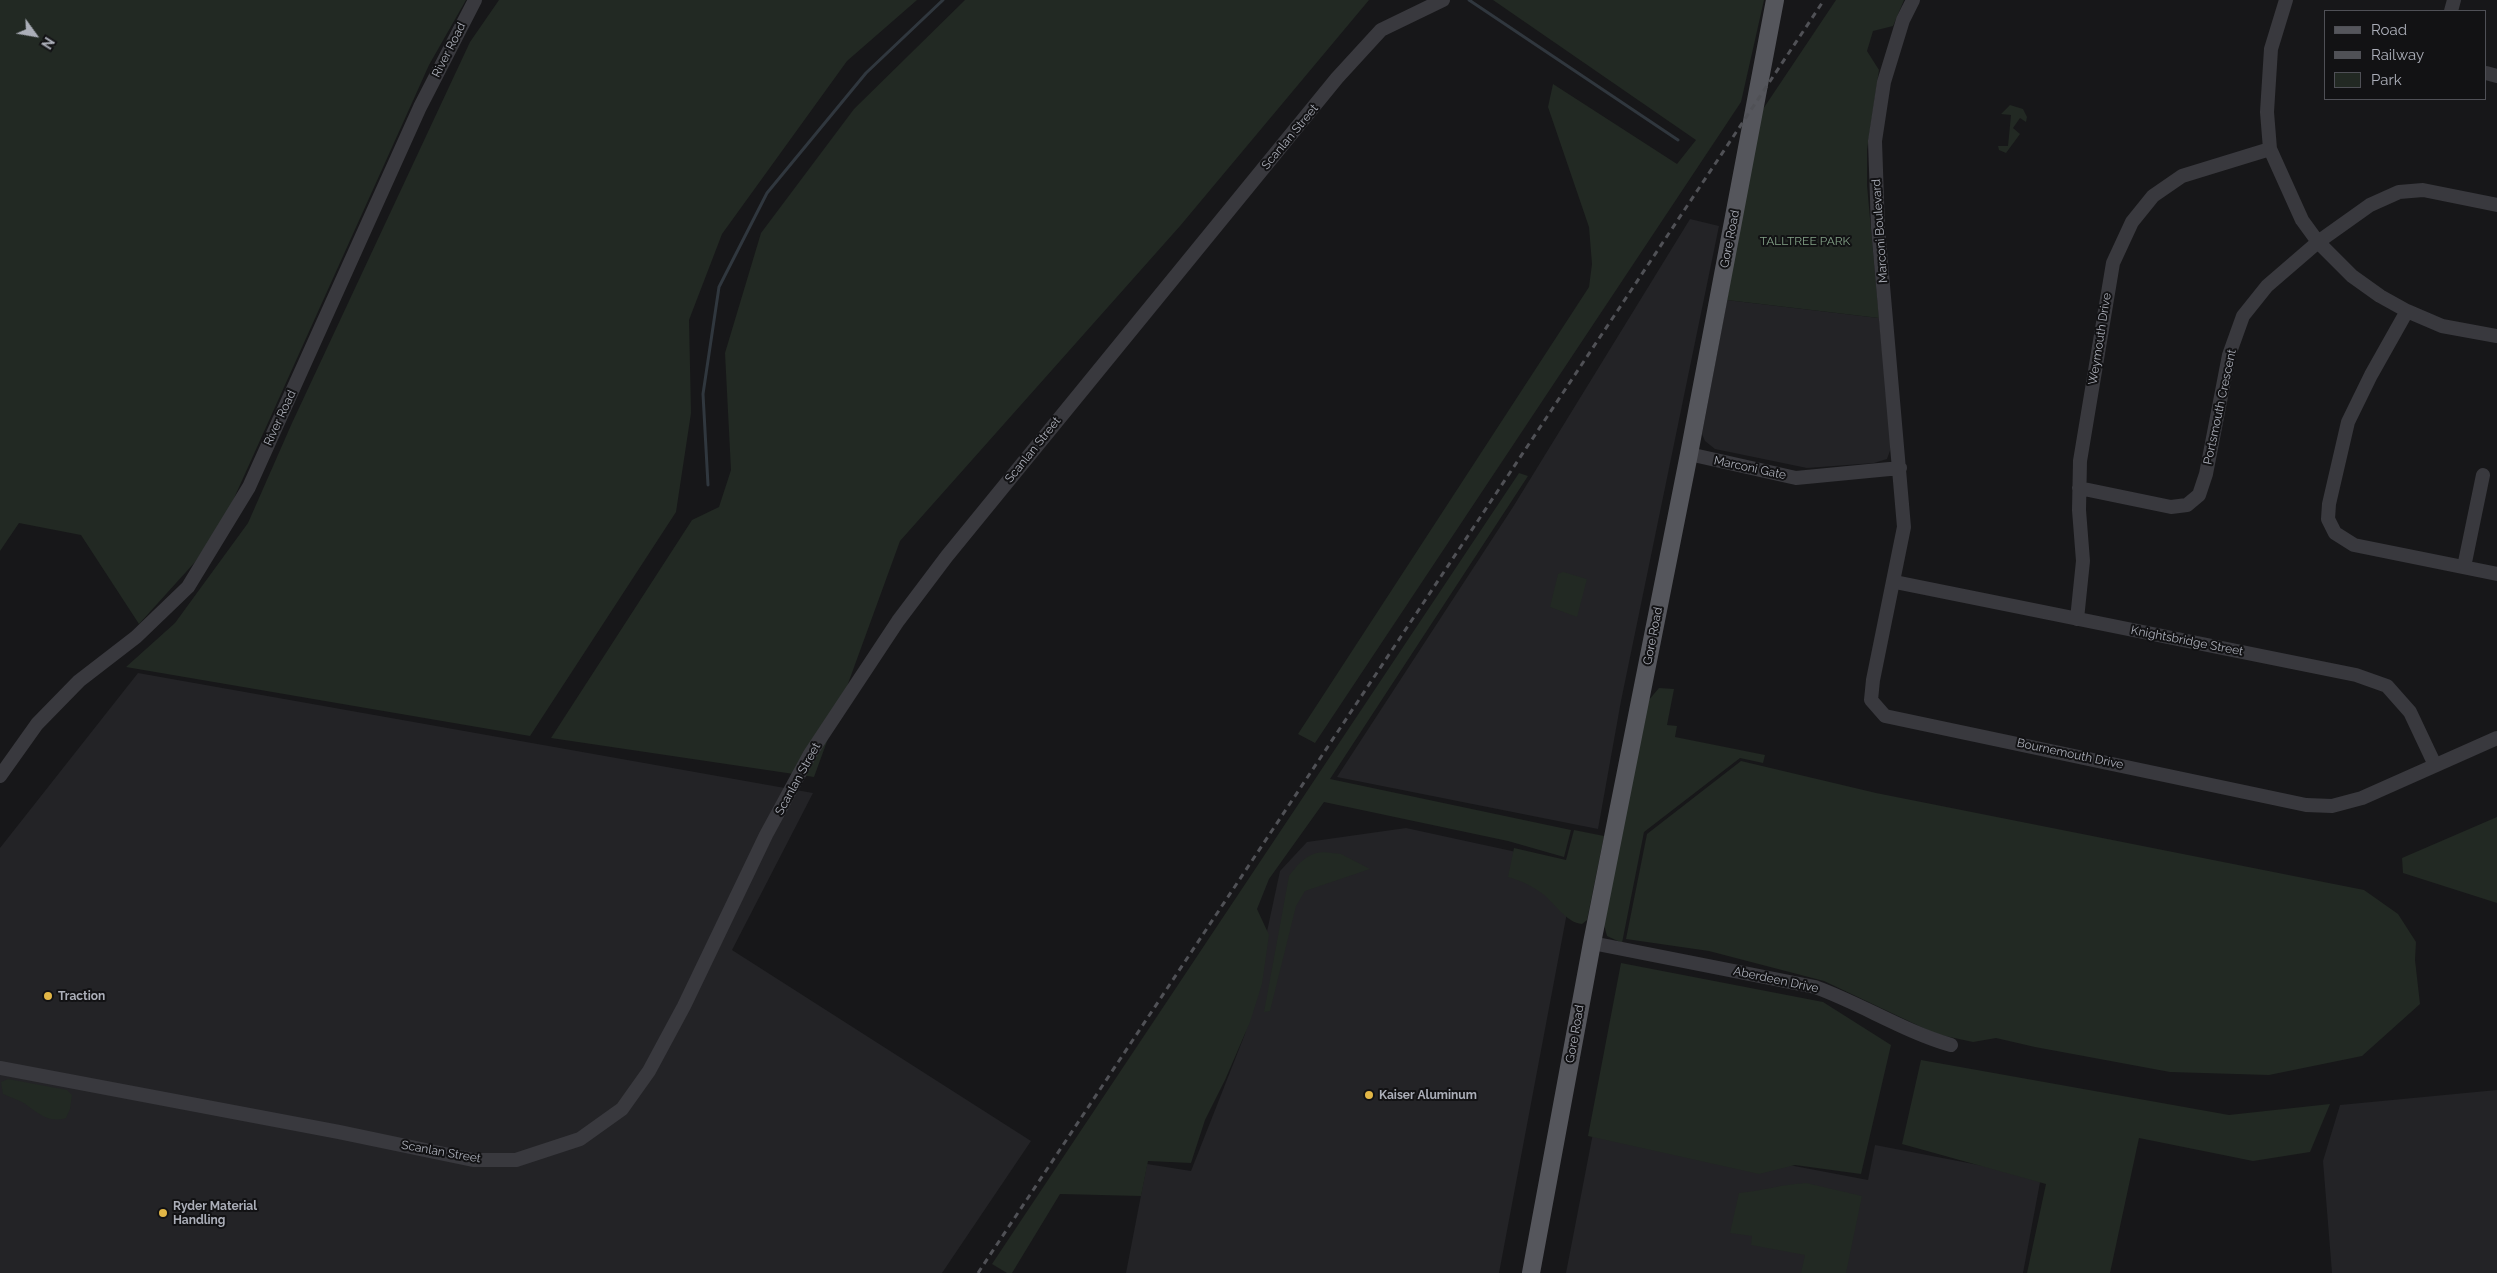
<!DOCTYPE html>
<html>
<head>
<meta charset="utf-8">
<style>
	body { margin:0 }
	#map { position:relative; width:2497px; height:1273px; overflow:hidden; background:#171719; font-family:Raleway,sans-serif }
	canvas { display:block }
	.legend { position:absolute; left:2324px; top:10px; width:162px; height:90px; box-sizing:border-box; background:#121214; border:1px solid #4f5056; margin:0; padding:6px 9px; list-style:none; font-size:15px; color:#abaeb8 }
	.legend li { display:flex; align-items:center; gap:10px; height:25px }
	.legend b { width:25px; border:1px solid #4f5056 }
	.north { position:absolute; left:10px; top:10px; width:50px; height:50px; -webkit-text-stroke:4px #121214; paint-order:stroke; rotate:122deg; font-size:14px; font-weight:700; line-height:20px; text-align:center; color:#abaeb8 }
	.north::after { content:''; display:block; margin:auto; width:18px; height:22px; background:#abaeb8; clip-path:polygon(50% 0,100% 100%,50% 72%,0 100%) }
</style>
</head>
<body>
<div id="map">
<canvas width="2497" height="1273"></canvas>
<ul class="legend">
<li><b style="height:6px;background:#55565c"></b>Road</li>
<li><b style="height:6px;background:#505156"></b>Railway</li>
<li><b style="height:14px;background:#222923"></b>Park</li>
</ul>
<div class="north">N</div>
</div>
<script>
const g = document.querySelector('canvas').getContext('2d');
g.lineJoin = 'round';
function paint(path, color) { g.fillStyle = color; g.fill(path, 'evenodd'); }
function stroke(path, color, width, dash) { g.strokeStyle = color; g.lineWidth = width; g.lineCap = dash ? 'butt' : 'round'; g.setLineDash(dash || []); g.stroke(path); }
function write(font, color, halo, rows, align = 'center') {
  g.font = font + ' Raleway,sans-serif'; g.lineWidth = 4; g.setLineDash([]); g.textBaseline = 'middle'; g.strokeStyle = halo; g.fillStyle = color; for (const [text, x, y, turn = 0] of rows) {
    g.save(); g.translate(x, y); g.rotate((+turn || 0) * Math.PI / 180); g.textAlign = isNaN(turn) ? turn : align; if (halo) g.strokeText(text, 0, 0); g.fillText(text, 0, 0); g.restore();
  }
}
paint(new Path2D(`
	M1690,219L1719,226L1621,701L1598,829L1337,777L1513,507Z
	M1727,300L1879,318L1892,445L1887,459L1874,463L1807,468L1715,449L1705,441L1702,434Z
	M138,673L813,793L732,950L1031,1141L942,1273H0V848Z
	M1406,828L1576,865L1499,1273H1126L1147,1164L1191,1171L1245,1034L1280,871L1307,842Z
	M2497,1090V1273H2332L2323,1161L2340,1105Z
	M1594,1128L1868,1180L1875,1145L2041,1177L2023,1273H1566Z`), '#232326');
paint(new Path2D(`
	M0,0H466L429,65L226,516L195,562L139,624L81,535L19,523L0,551Z
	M499,0H917L847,61L722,234L689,320L691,413L676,512L530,736L126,667L175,623L248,523L292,423L470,42Z
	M965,0H1369L1180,226L900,541L814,777L551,738L692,520L719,507L731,470L725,353L761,233L854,109Z
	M1493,0H1764L1741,102L1315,743L1298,734L1589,287L1592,264L1589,227L1548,107L1553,84L1677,164L1696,140Z
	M1836,0H1904L1893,26L1873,31L1867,51L1879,70L1867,150V185L1879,318L1727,300L1759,115Z
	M2010,105L2023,109L2027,117L2026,122L2020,118L2013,128L2020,134L2006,153L1999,150L1998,146H2008L2011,115L2001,114Z
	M1519,473L1528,476L1330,779L1571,830L1564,857L1508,841L1324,802L1269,879L1257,909L1269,935L1262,984L1250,1022L1225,1080L1205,1120L1191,1163L1148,1161L1141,1196L1060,1194L1012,1273H1007L992,1264Z
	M1563,572L1587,579L1577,617L1550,607L1558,574Z
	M1659,688L1674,689L1667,725L1677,726L1675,737L1765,755L1763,763L1740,758L1644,832L1622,943L1607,936L1604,925L1648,701Z
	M1741,761L1876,793L2364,890L2398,914L2416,942L2415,960L2420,1004L2362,1056L2269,1075L2170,1072L2035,1047L1996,1038L1973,1042L1936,1034L1824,981L1709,951L1626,939L1647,834Z
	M2497,817V903L2403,873L2402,858Z
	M1574,830L1604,836L1587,920L1582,924C1567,923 1555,904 1543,894C1532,886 1522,881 1508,877L1514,848L1566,860Z
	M1323,852L1341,854L1370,869L1305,891L1296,906L1270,1011L1264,1012L1289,876C1299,863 1306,854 1323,852Z
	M1621,963L1823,1002L1891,1045L1861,1174L1795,1165L1759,1174L1588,1136Z
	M1921,1060L2229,1115L2330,1104L2310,1152L2253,1161L2139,1138L2110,1273H2027L2046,1184L1902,1144Z
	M8,1079L67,1090L72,1095L70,1109L66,1118C47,1124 38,1112 22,1102C16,1099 9,1097 3,1094L1,1082Z
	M1806,1183L1862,1196L1846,1273H1801L1805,1255L1751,1245L1752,1236L1730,1233L1739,1193C1762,1191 1783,1184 1806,1183Z`), '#222923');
stroke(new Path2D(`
	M1469,0L1678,140
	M708,485L703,394L719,287L767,193L866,73L943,0`), '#30373e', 3);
stroke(new Path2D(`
	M1913,0L1903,20L1884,82L1875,141L1878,228L1904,527L1873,680L1871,700L1885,716L2306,805L2332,806L2362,798L2497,738
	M2286,0L2271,49L2267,112L2270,149L2302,220L2318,242L2352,276L2380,296L2407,311L2442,326L2497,336
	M2451,11L2454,0
	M2486,73L2497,76
	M2407,311L2371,375L2348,422L2329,504L2328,519L2335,533L2354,545L2497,574
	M1689,454L1796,478L1900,468
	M2079,488L2171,507L2187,505L2199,495L2206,474L2229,355L2243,316L2267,286L2318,242L2370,205L2399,192L2423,190L2497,205
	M2464,567L2483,475
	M1895,582L2356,675L2387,686L2410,712L2435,765
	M2077,619L2083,561L2079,510L2080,461L2113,263L2132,222L2153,196L2182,176L2270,149
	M0,776L37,724L79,681L136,637L188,587L249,487L420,107L475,0
	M1592,943L1815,987C1862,1004 1903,1031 1951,1045
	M0,1068L339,1132L473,1160H516L580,1139L622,1109L649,1071L684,1006L766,835L810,754L898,621L947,556L1337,78L1381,30L1443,0`), '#39393e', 14);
stroke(new Path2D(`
	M1531,1273L1592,943L1689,454L1775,0`), '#55565c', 18);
stroke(new Path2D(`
	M978,1273L1824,0`), '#505156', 3, [6, 5]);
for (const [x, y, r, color] of [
	[48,996,5,"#e2b646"],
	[1369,1095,5,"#e2b646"],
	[163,1213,5,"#e2b646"]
]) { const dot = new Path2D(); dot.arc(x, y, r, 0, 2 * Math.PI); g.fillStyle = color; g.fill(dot); stroke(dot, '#121214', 2); }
write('12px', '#abaeb8', '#121214', [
	["River Road",449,50,-63],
	["Scanlan Street",1290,137,-50],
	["Marconi Boulevard",1880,231,-94],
	["Gore Road",1730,239,-79],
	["Weymouth Drive",2100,339,-81],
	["Portsmouth Crescent",2220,407,-78],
	["River Road",280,418,-65],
	["Scanlan Street",1033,450,-51],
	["Marconi Gate",1750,468,12],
	["Gore Road",1653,636,-79],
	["Knightsbridge Street",2187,641,11],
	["Bournemouth Drive",2070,754,12],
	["Scanlan Street",798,779,-61],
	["Aberdeen Drive",1776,980,12],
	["Gore Road",1575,1034,-80],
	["Scanlan Street",441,1152,10]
]);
write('12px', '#83a187', '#121214', [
	["TALLTREE PARK",1805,241]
]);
write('bold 12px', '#abaeb8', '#121214', [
	["Traction",58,996],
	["Kaiser Aluminum",1379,1095],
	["Ryder Material",173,1206],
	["Handling",173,1220]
], 'left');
</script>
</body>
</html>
